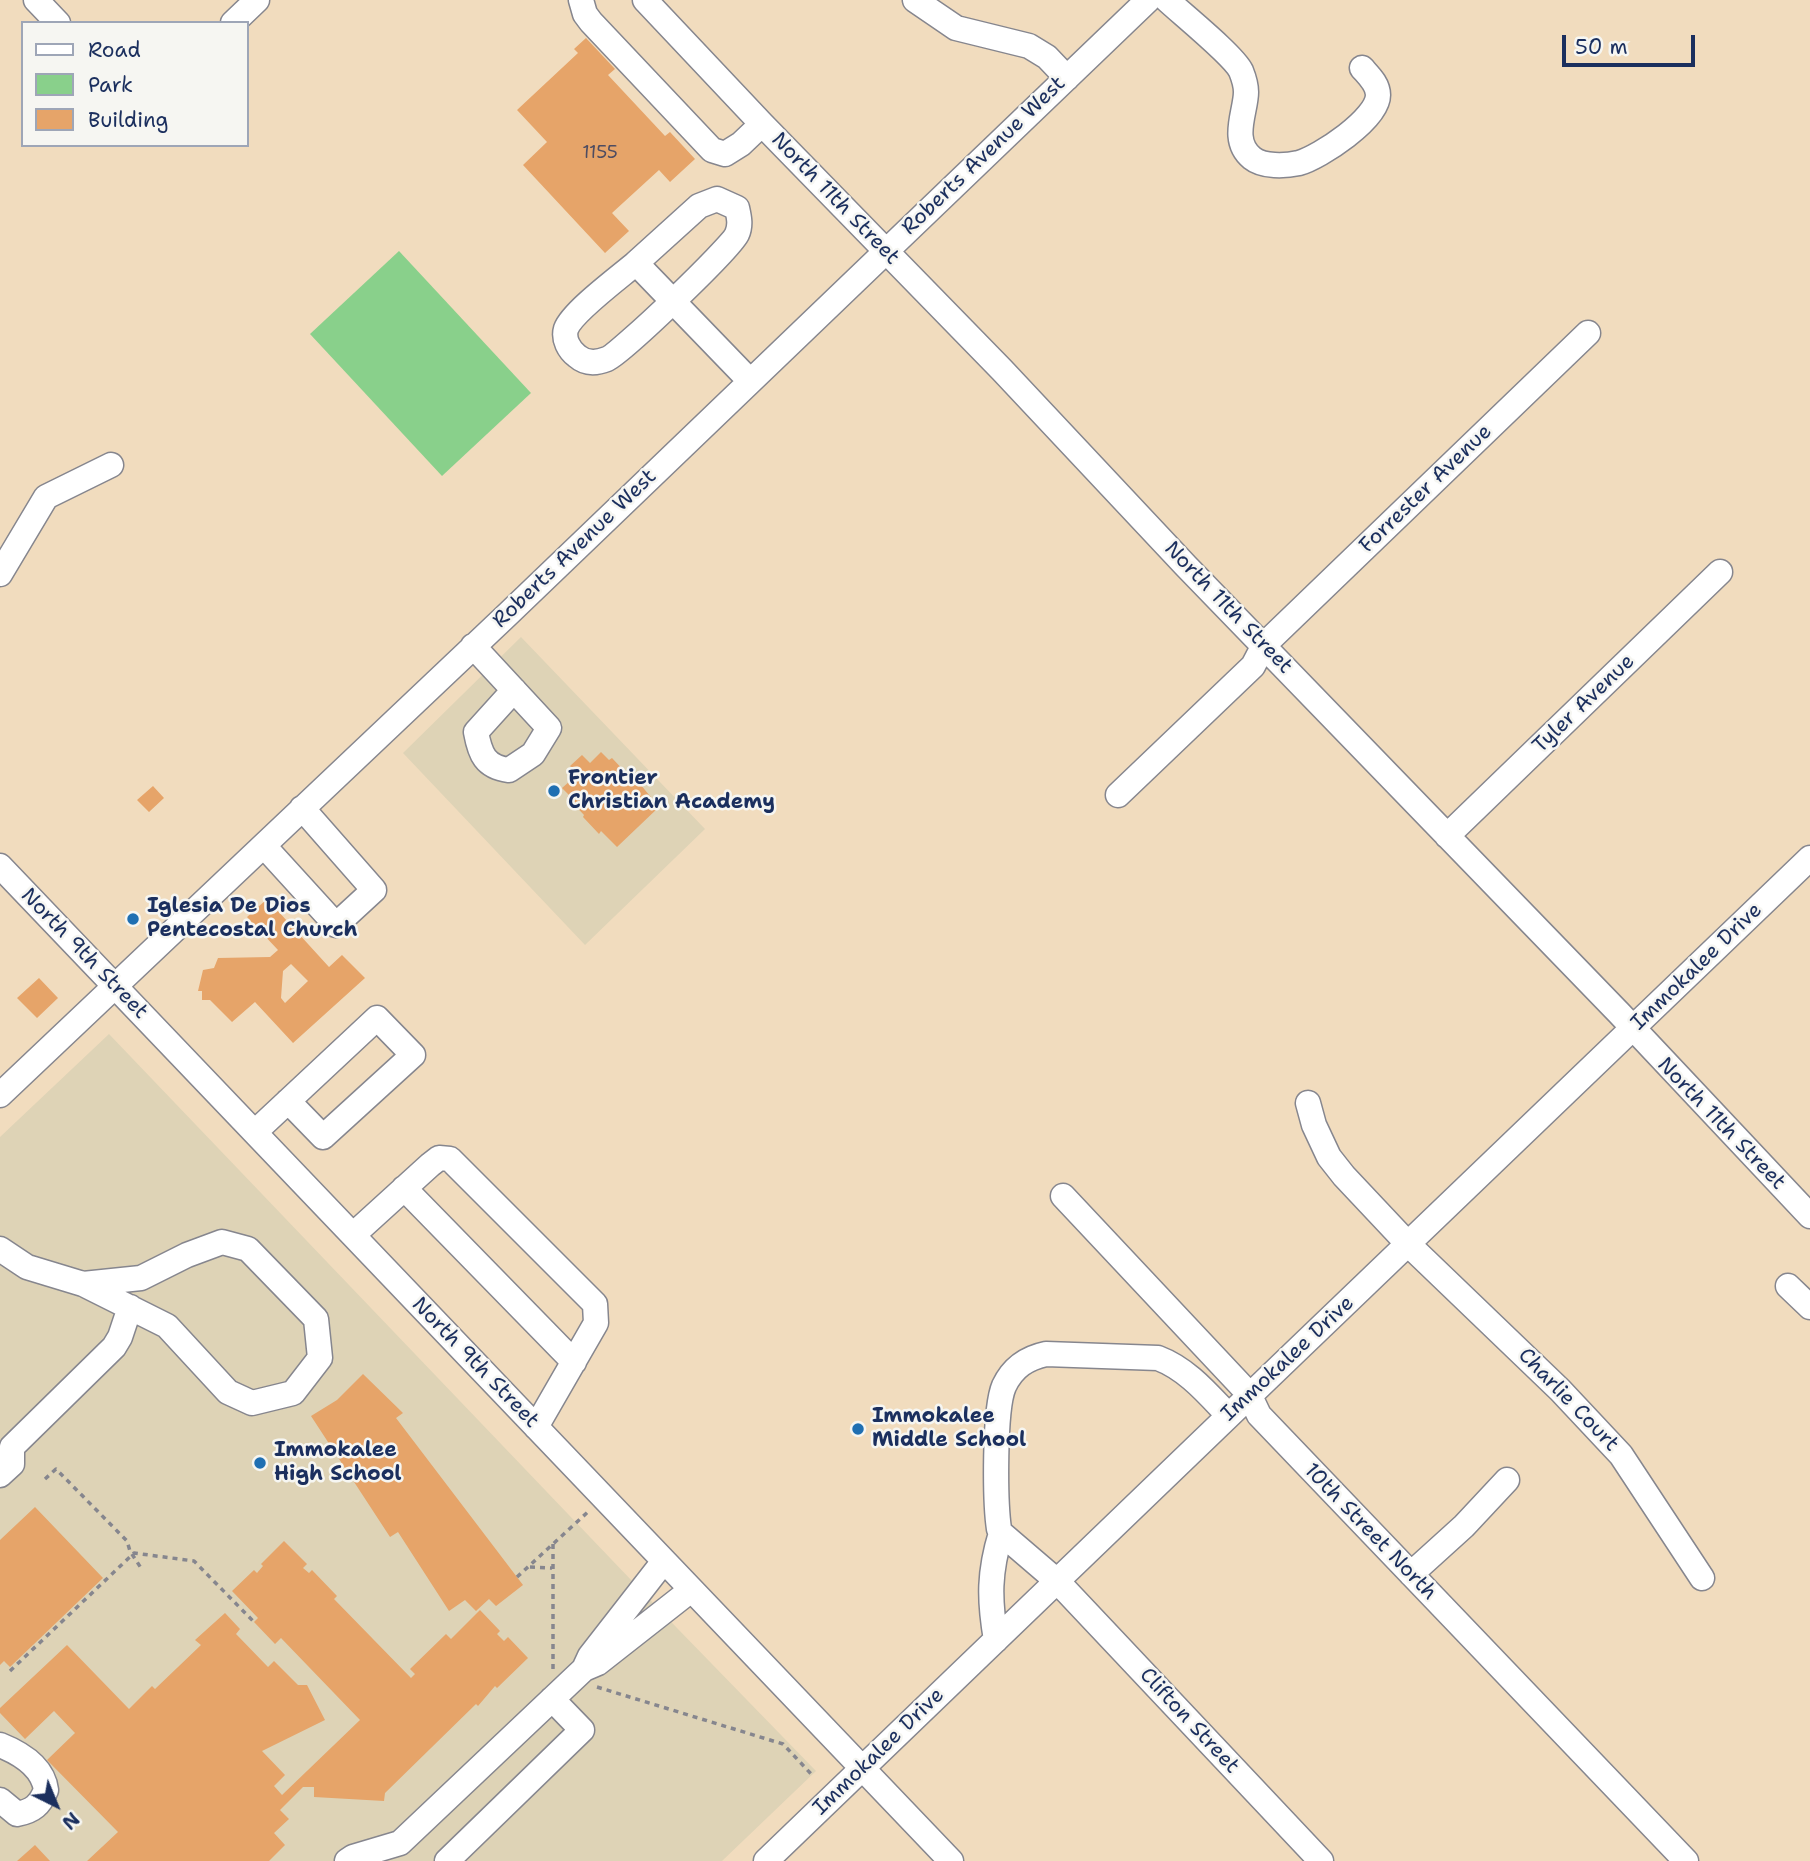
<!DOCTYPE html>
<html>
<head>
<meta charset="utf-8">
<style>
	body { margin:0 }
	#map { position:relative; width:1810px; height:1861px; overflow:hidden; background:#f1dcbe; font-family:"Shantell Sans",sans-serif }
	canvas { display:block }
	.legend { position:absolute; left:21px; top:21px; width:228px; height:126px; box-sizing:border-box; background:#f6f6f2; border:2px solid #9ea6b7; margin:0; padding:9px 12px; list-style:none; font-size:21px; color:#1b2f5e }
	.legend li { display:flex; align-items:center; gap:14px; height:35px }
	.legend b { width:35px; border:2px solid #9ea6b7 }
	.north { position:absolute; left:21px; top:1770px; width:70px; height:70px; -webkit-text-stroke:5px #f6f6f2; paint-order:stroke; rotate:137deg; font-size:19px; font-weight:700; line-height:28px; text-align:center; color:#1b2f5e }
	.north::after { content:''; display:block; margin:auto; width:24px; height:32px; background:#1b2f5e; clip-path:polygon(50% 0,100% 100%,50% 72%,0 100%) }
	.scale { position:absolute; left:1562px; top:35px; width:133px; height:32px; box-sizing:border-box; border:4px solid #1b2f5e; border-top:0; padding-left:9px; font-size:21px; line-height:24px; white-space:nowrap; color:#1b2f5e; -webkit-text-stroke:5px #f6f6f2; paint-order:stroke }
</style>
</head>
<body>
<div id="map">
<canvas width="1810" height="1861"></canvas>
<ul class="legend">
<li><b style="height:9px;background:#fff"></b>Road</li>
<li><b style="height:19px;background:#89d08b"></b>Park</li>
<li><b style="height:19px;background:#e6a469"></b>Building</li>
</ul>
<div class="north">N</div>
<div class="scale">50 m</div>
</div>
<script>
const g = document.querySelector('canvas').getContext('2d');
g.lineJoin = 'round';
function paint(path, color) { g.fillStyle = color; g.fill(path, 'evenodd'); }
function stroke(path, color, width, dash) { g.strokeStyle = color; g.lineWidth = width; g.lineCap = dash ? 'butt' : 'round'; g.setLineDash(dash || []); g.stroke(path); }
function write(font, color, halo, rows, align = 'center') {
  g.font = font + ' "Shantell Sans",sans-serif'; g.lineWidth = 5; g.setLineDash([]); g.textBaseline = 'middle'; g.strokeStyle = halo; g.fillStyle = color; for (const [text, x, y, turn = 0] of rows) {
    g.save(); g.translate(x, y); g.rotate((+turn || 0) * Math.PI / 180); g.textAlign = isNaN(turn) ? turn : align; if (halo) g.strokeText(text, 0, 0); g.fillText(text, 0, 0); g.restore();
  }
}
paint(new Path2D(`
	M521,637L705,829L585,945L403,753Z
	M109,1034L677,1628L816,1771L722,1861H0V1137Z`), '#ded3b6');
paint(new Path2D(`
	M399,251L531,393L442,476L310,334Z`), '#89d08b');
paint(new Path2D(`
	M586,38L615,69L608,75L665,136L670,132L695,159L670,182L659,170L612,213L629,231L605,253L523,165L547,142L517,110L578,53L574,49Z
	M601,752L609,760L612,758L628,775L631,773L659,807L617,847L601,831L599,834L583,817L584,815L567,797L569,795L562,788L578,774L570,766L582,755L590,763Z
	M153,786L164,798L149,812L137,800Z
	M267,899L329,967L342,955L365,978L293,1043L255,1002L232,1022L210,1000H202V991H198L203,970L214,968L218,958L270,957L278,950L247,917ZM291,964L308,981L285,1003L281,998L283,971Z
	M39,978L58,998L37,1018L17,998Z
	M363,1374L403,1413L396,1418L523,1585L496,1606L489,1599L476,1611L465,1600L449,1611L398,1532L390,1537L311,1416L337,1400Z
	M35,1507L103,1578L10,1667L4,1661L0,1665V1540Z
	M284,1541L307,1564L303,1568L309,1573L312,1570L337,1596L334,1599L411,1678L415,1674L410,1669L446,1634L451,1639L480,1610L500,1631L497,1634L504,1641L508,1637L528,1658L497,1688L495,1686L478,1706L476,1704L385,1793L384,1801L314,1797V1787H303L280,1810L289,1819L274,1833L285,1845L269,1861H87L118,1832L47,1760L75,1733L54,1711L25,1739L0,1713V1708L67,1645L129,1709L152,1686L155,1689L201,1645L195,1640L225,1613L240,1629L236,1634L268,1667L274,1661L298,1685H307L325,1720L262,1751L285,1775L274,1786L282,1795L360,1720L281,1638L275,1644L254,1622L258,1618L232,1591L254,1570L257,1573L263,1566L261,1564Z
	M35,1845L50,1861H17Z`), '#e6a469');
const minor = new Path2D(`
	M36,0L58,23
	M581,0L585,14L591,22L712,150L725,154L741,144L762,124
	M645,0L762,124L1002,370L1186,566L1619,1013L1810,1216
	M915,0L956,28L1029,46L1047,57L1067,78
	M1167,0C1182,14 1234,56 1241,71C1243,76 1246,86 1246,92C1246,112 1230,140 1252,158C1263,167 1285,166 1299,163C1320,157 1378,119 1378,95C1378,84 1369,76 1362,68
	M233,23L257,0
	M636,263C621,276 572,312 566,329C563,339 569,350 577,356C586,364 597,363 607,359C619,355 732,247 737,234C741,225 739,217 737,208L717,199L699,206L636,263L750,381
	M0,574L46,497L111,465
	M473,646L549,728L533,754L509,770C485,767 480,754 476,732L514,690
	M1118,795L1253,666L1264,645L1588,333
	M1447,836L1720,572
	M264,846L336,925L374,890L302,808
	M0,866L951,1861
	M0,1095L507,615L1148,0
	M1308,1103L1314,1125L1329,1157L1344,1176L1408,1244L1560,1390L1621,1455L1702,1578
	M255,1132L377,1018L413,1055L323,1137L288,1101
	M404,1188L574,1362
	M1063,1196L1249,1394L1259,1415L1686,1861
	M353,1235L430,1165L439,1158L450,1159L595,1304L596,1323L536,1427
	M0,1249L27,1267L83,1284L167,1326L228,1392L252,1403L293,1393L320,1358L316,1319L248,1249L222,1242L187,1255L141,1278L83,1284
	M1788,1286L1810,1307
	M1228,1415C1207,1393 1187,1369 1158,1358L1046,1354C1027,1358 1013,1367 1004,1386C994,1409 995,1502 999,1529L1001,1533L1057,1581L1321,1861
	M0,1475L12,1464V1447L114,1347L120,1337L130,1307
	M664,1561L590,1656L584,1669L598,1663L691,1590
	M1411,1574L1464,1526L1507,1480
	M996,1640C989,1599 989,1572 1001,1533
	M0,1745C20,1753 43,1767 46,1790C40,1805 33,1811 17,1814L0,1800
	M347,1861L353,1857L400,1843L584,1669
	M447,1861L582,1730L552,1699
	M766,1861C1113,1526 1462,1192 1810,858`);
stroke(minor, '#86868e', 27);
stroke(new Path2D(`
	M45,1479L56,1469L127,1541L130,1551L141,1568
	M553,1544V1672
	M530,1567L552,1568
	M517,1577L590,1510
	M10,1671L134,1553L194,1561L254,1622
	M597,1687L783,1744L814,1777`), '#86868e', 3.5, [5, 5]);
stroke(minor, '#fff', 24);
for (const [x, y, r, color] of [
	[554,791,7,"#1f6fb2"],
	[133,919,7,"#1f6fb2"],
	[858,1429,7,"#1f6fb2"],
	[260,1463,7,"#1f6fb2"]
]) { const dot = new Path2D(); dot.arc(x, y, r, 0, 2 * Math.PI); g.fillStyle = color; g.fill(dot); stroke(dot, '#f6f6f2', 2.5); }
write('18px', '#4e4c61', null, [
	["1155",600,153]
]);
write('21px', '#1b2f5e', '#f6f6f2', [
	["Roberts Avenue West",984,156,-44],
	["North 11th Street",835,199,46],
	["Forrester Avenue",1426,489,-44],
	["Roberts Avenue West",575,549,-44],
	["North 11th Street",1228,608,46],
	["Tyler Avenue",1584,704,-44],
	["North 9th Street",84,954,46],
	["Immokalee Drive",1697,967,-44],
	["North 11th Street",1721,1124,46],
	["Immokalee Drive",1288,1359,-43],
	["North 9th Street",475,1363,46],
	["Charlie Court",1568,1400,46],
	["10th Street North",1370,1532,46],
	["Clifton Street",1189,1721,47],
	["Immokalee Drive",879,1752,-44]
]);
write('bold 21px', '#1b2f5e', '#f6f6f2', [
	["Frontier",568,779],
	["Christian Academy",568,803],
	["Iglesia De Dios",147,907],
	["Pentecostal Church",147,931],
	["Immokalee",872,1417],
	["Middle School",872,1441],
	["Immokalee",274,1451],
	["High School",274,1475]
], 'left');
</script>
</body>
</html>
